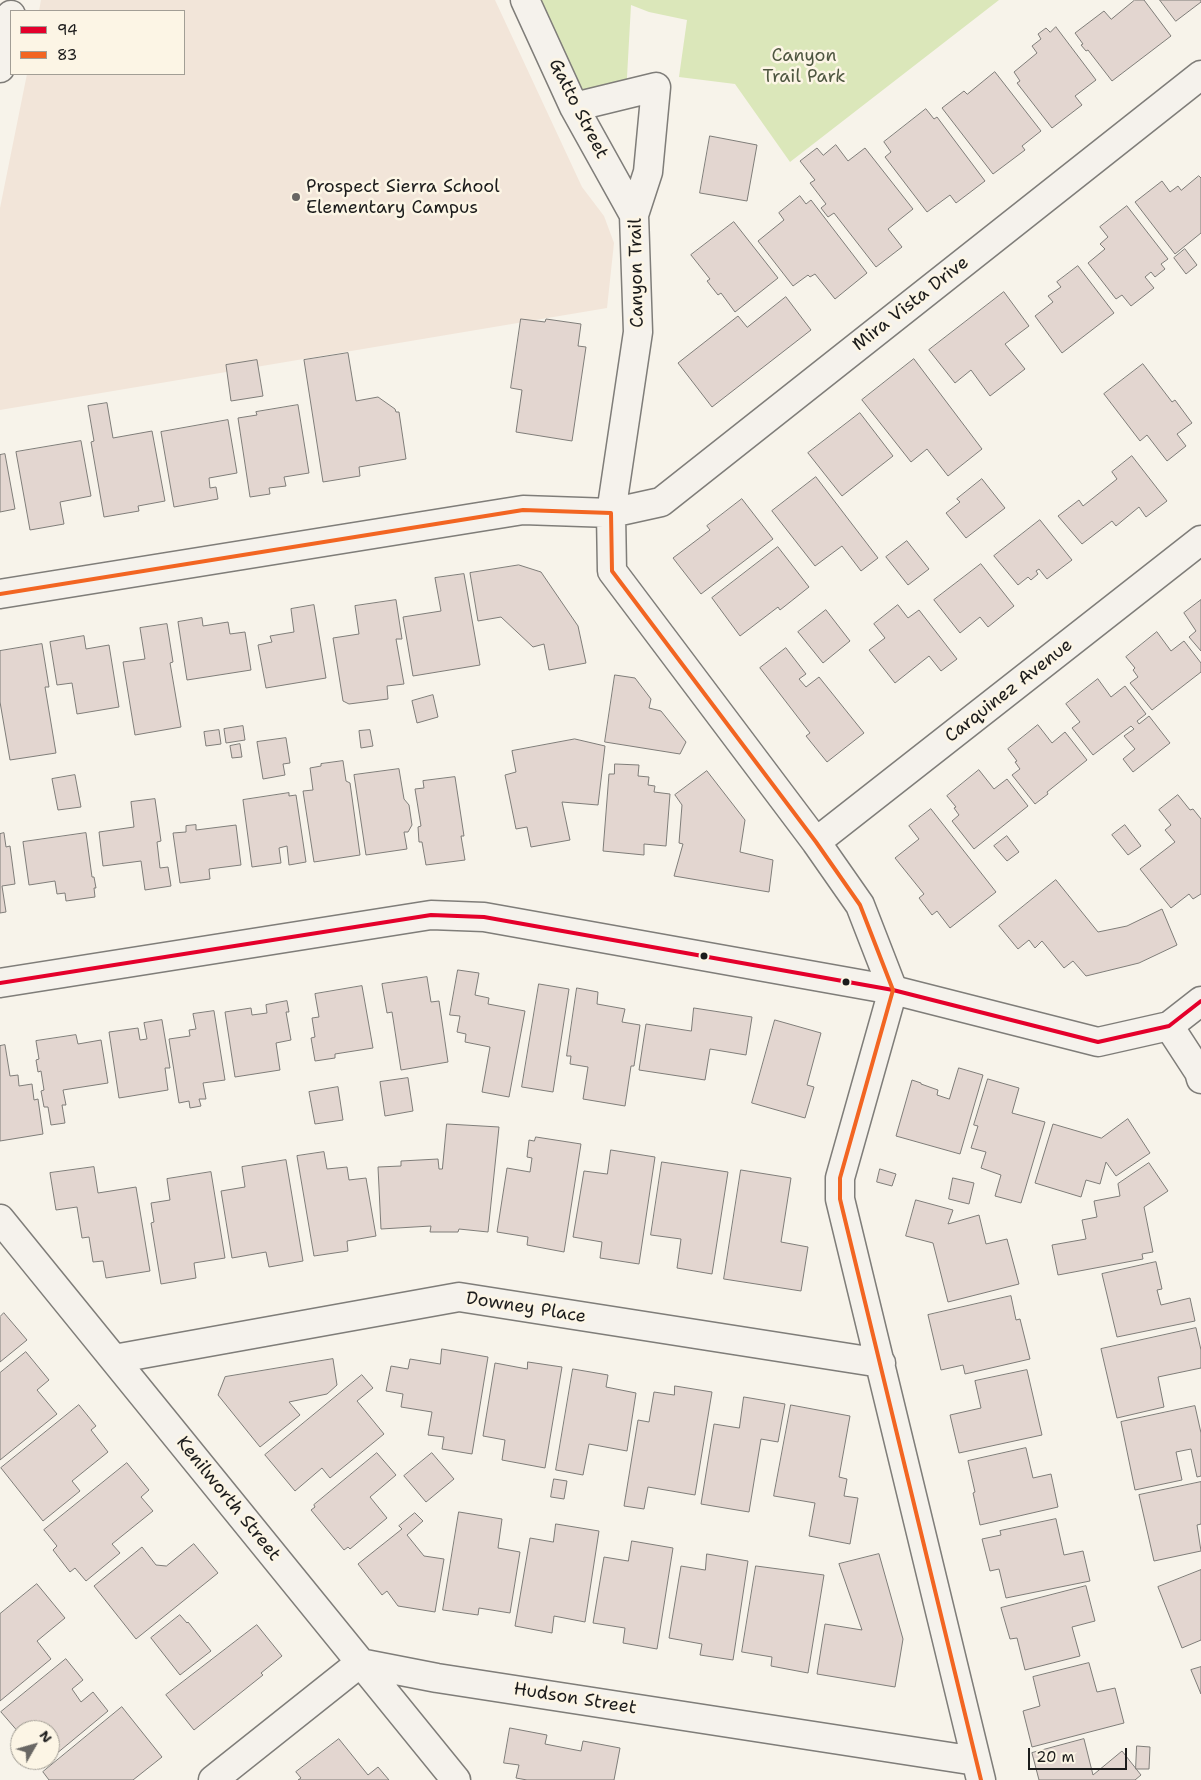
<!DOCTYPE html>
<html>
<head>
<meta charset="utf-8">
<style>
	body { margin:0 }
	#map { position:relative; width:1201px; height:1780px; overflow:hidden; background:#f7f3ea; font-family:"Shantell Sans",sans-serif }
	canvas { display:block }
	.legend { position:absolute; left:10px; top:10px; width:175px; height:65px; box-sizing:border-box; background:#fcf5e5; border:1px solid #a29e95; margin:0; padding:6px 9px; list-style:none; font-size:15px; color:#1c1c1c }
	.legend li { display:flex; align-items:center; gap:10px; height:25px }
	.legend b { width:25px; border:1px solid #a29e95 }
	.north { position:absolute; left:10px; top:1720px; width:50px; height:50px; box-sizing:border-box; background:#fcf5e5; border:1px solid #a29e95; border-radius:50%; rotate:52deg; font-size:14px; font-weight:700; line-height:20px; text-align:center; color:#1c1c1c }
	.north::after { content:''; display:block; margin:auto; width:18px; height:22px; background:#696764; clip-path:polygon(50% 0,100% 100%,50% 72%,0 100%) }
	.scale { position:absolute; left:1028px; top:1748px; width:99px; height:22px; box-sizing:border-box; border:2px solid #1c1c1c; border-top:0; padding-left:6px; font-size:15px; line-height:18px; white-space:nowrap; color:#1c1c1c; -webkit-text-stroke:4px #fcf5e5; paint-order:stroke }
</style>
</head>
<body>
<div id="map">
<canvas width="1201" height="1780"></canvas>
<ul class="legend">
<li><b style="height:6px;background:#e4002b"></b>94</li>
<li><b style="height:6px;background:#f26522"></b>83</li>
</ul>
<div class="north">N</div>
<div class="scale">20 m</div>
</div>
<script>
const g = document.querySelector('canvas').getContext('2d');
g.lineJoin = 'round';
function paint(path, color) { g.fillStyle = color; g.fill(path, 'evenodd'); }
function stroke(path, color, width, dash) { g.strokeStyle = color; g.lineWidth = width; g.lineCap = dash ? 'butt' : 'round'; g.setLineDash(dash || []); g.stroke(path); }
function write(font, color, halo, rows, align = 'center') {
  g.font = font + ' "Shantell Sans",sans-serif'; g.lineWidth = 5; g.setLineDash([]); g.textBaseline = 'middle'; g.strokeStyle = halo; g.fillStyle = color; for (const [text, x, y, turn = 0] of rows) {
    g.save(); g.translate(x, y); g.rotate((+turn || 0) * Math.PI / 180); g.textAlign = isNaN(turn) ? turn : align; if (halo) g.strokeText(text, 0, 0); g.fillText(text, 0, 0); g.restore();
  }
}
paint(new Path2D(`
	M41,0H495L582,187L604,216L614,243L607,308L0,410V208L27,74H184V11H39Z`), '#f2e5d9');
paint(new Path2D(`
	M523,0H999L790,162L735,84L679,77L687,20L649,12L631,5L626,95L574,107Z`), '#dbe7ba');
const building = new Path2D(`
	M1135,0H1144L1171,36L1112,81L1088,50L1086,51L1081,45L1083,44L1075,33L1104,11L1111,19Z
	M1160,0H1201V2L1176,21Z
	M1056,27L1096,80L1075,96L1082,105L1052,128L1017,83L1020,81L1014,72L1037,53L1032,46L1041,39L1038,34L1046,28L1050,32Z
	M995,72L1041,131L1022,146L1025,150L993,174L942,108L964,91L967,94Z
	M926,109L934,119L937,117L985,181L956,203L950,195L927,212L885,157L891,152L884,142Z
	M710,136L757,145L747,201L700,193Z
	M836,145L848,161L865,148L913,209L888,229L902,247L876,267L834,213L828,217L821,208L826,204L810,183L815,180L800,161L817,148L823,155Z
	M1199,176L1201,178V233L1175,254L1135,202L1162,181L1170,192L1178,186L1181,190Z
	M800,196L806,204L811,200L867,273L835,299L815,274L810,277L808,275L793,286L758,241L784,220L779,213Z
	M1127,206L1168,259L1161,264L1165,269L1155,277L1151,272L1145,277L1154,288L1131,306L1122,295L1116,299L1088,263L1105,249L1100,244L1108,237L1100,227Z
	M734,222L778,278L735,312L721,293L718,295L707,281L710,279L691,255Z
	M1185,249L1197,265L1186,274L1174,258Z
	M1078,266L1114,313L1062,353L1035,316L1053,302L1048,296L1061,287L1057,282Z
	M1004,292L1029,326L1005,344L1025,369L990,396L971,370L955,383L929,350Z
	M786,297L811,330L712,407L678,363L738,316L747,327Z
	M521,319L545,322L546,319L581,324L578,346L586,347L572,441L516,432L522,390L511,388Z
	M348,353L356,401L378,397L395,409L396,412H399L406,459L359,467L360,476L323,482L304,360Z
	M914,359L982,449L948,476L927,449L911,462L862,400Z
	M257,360L263,396L231,401L226,365Z
	M1143,364L1172,402L1175,400L1192,423L1177,434L1186,446L1167,461L1147,435L1140,441L1104,394Z
	M107,403L113,438L152,431L165,501L138,506L139,511L104,517L91,442L94,441L88,406Z
	M298,405L309,473L284,477L286,486L269,488L270,494L250,497L238,418L257,415L256,412Z
	M860,413L893,456L842,496L808,453Z
	M228,420L237,473L209,478L210,488L216,487L218,499L174,507L161,432Z
	M81,441L91,496L60,502L64,524L30,530L16,452Z
	M5,454L15,509L0,512V455Z
	M1132,456L1167,501L1146,517L1139,507L1116,526L1112,521L1082,544L1058,516L1079,500L1083,506L1117,479L1112,472Z
	M816,477L878,558L861,571L842,546L815,566L772,511Z
	M982,479L1005,508L966,538L946,513L960,502L957,499Z
	M742,499L773,539L701,594L673,558L710,530L707,526Z
	M1040,520L1072,560L1047,579L1039,569L1036,571L1038,574L1031,580L1028,577L1018,585L994,556Z
	M907,541L929,569L908,585L886,557Z
	M778,547L809,587L780,610L778,607L740,636L712,598Z
	M981,564L1014,606L988,627L980,617L960,633L934,600Z
	M519,565L541,572L578,626L586,663L549,670L544,644L533,647L501,617L478,621L470,573Z
	M464,574L480,665L413,676L403,617L441,611L435,578Z
	M396,600L402,639H396L404,684L387,686L388,699L349,704L343,701L333,638L359,634L355,606Z
	M1201,600V651L1189,637L1196,631L1184,613Z
	M314,605L326,678L266,688L258,645L272,642L270,636L294,632L291,609Z
	M898,605L908,618L919,610L957,659L941,671L929,656L895,683L869,650L885,638L874,624Z
	M826,610L850,641L823,663L798,632Z
	M202,618L203,626L228,622L230,634L245,632L251,670L187,680L178,622Z
	M167,624L173,662L170,663L181,727L135,735L123,662L145,659L140,628Z
	M1157,632L1171,651L1184,641L1201,663V672L1152,710L1130,683L1138,677L1133,670L1135,668L1126,657Z
	M84,636L86,649L109,645L119,707L77,714L72,683L57,685L50,642Z
	M42,644L49,687H45L56,753L10,760L0,702V651Z
	M786,648L806,674L799,679L806,687L819,677L864,733L827,762L806,736L810,733L760,668Z
	M615,675L635,678L651,699L649,708L661,711L686,742L680,754L605,742Z
	M1098,679L1111,697L1125,686L1146,714L1137,721L1139,724L1149,716L1170,743L1133,772L1123,759L1135,749L1124,736L1134,729L1131,726L1093,755L1072,728L1080,722L1066,704Z
	M433,695L438,717L417,723L412,701Z
	M1038,725L1052,743L1065,732L1087,760L1047,792L1048,794L1035,804L1012,775L1020,769L1015,762L1017,761L1008,749Z
	M243,726L245,740L226,743L224,729Z
	M219,730L221,744L206,746L204,732Z
	M370,730L373,746L361,748L359,731Z
	M286,738L290,763L283,764L285,775L263,779L257,742Z
	M575,739L605,746L598,805L562,802L570,840L531,847L527,827L516,829L505,775L516,772L512,751Z
	M240,744L242,757L232,758L230,746Z
	M343,761L346,781L350,783L360,855L314,862L303,791L313,790L310,768L321,766V764Z
	M615,764L639,765L638,776L649,777L648,785L655,786L654,792L670,794L666,846L644,844V855L603,851L609,774H614Z
	M399,769L404,799L409,805L412,825L408,832H404L407,849L366,855L354,775Z
	M979,770L994,789L1007,779L1028,806L974,849L952,821L959,815L954,808L956,807L947,796Z
	M707,771L745,820L740,852L773,860L769,892L674,876L683,844L679,843L682,805L675,795Z
	M75,775L81,807L58,810L52,779Z
	M455,777L464,836H461L465,860L426,865L422,842H419L418,827L421,826L415,789L424,788L423,781Z
	M289,793V796L296,795L306,862L289,865L287,846L279,848L281,863L252,867L243,800Z
	M1178,795L1190,810L1193,809L1201,819V894L1193,899L1189,894L1171,908L1140,869L1175,842L1165,830L1171,825L1159,810Z
	M155,799L161,841L157,842L160,868L168,867L171,886L145,890L141,861L103,866L99,832L134,827L131,802Z
	M931,809L996,892L950,928L937,911L932,915L919,898L924,894L895,858L919,839L909,826Z
	M196,825V830L236,825L241,865L209,869L210,879L180,883L173,833L186,832V826Z
	M1125,825L1141,846L1128,855L1112,835Z
	M4,833L6,847L10,846L15,884L2,886L6,912L0,913V834Z
	M86,833L92,877H94L96,888H94L95,897L66,901L65,893L57,894L55,881L29,885L23,842Z
	M1007,836L1019,852L1007,861L994,846Z
	M1056,880L1098,932L1127,926L1162,909L1177,945L1139,963L1086,976L1073,961L1064,968L1042,941L1035,948L1029,940L1018,949L999,926Z
	M458,970L479,973L475,995L489,998L488,1004L525,1011L509,1097L482,1092L490,1047L465,1042L466,1034L457,1032L460,1016L450,1015Z
	M427,977L431,1002L439,1001L448,1062L401,1070L392,1012L387,1013L382,984Z
	M539,984L569,989L553,1092L522,1087Z
	M362,986L373,1048L335,1054V1058L315,1061L311,1038L315,1037L312,1018L319,1017L315,994Z
	M577,988L598,992L597,1004L625,1009L622,1022L640,1025L634,1066H631L625,1106L583,1099L588,1067L570,1064L571,1056H567Z
	M287,1001L289,1012H286L291,1040L276,1043L280,1070L235,1077L225,1012L251,1008L252,1015L267,1013L266,1005Z
	M694,1008L752,1017L746,1055L710,1049L705,1080L639,1070L646,1024L691,1031Z
	M214,1011L225,1080L203,1083L206,1099H199L201,1106L190,1108L189,1101L179,1103L169,1039L190,1036L189,1030L196,1029L193,1014Z
	M162,1020L170,1068H165L168,1090L119,1098L109,1032L138,1028L140,1040L147,1039L144,1023Z
	M775,1020L821,1033L807,1085L814,1087L805,1118L752,1103Z
	M76,1035L78,1044L101,1040L108,1083L63,1090L66,1105H62L65,1123L51,1125L48,1107H44L41,1091L44,1090L41,1071L38,1072L36,1060L39,1059L36,1041Z
	M5,1045L10,1076L18,1075L19,1086L32,1084L34,1100L38,1099L43,1134L0,1141V1046Z
	M959,1068L983,1075L960,1154L896,1136L912,1080L921,1083V1084L938,1090L937,1095L949,1099Z
	M408,1078L413,1111L385,1116L380,1082Z
	M988,1079L1019,1088L1012,1113L1045,1122L1021,1203L995,1196L1001,1175L981,1168L986,1152L971,1148L978,1126L974,1125Z
	M338,1087L343,1120L315,1124L309,1092Z
	M1128,1119L1150,1153L1116,1176L1106,1162L1100,1184L1086,1180L1081,1197L1035,1183L1053,1124L1101,1138Z
	M447,1124L499,1127L488,1232L459,1229L458,1232H430L431,1226L381,1229L378,1167L401,1166V1161L438,1159L439,1169H442Z
	M536,1137L581,1144L564,1252L527,1245L528,1237L497,1232L507,1168L530,1172L532,1158L527,1157L529,1140L534,1141Z
	M611,1150L655,1157L639,1264L600,1258L602,1242L573,1237L584,1171L607,1174Z
	M324,1152L327,1169L347,1167L349,1180L366,1178L376,1236L347,1241L348,1251L314,1256L297,1156Z
	M286,1160L303,1261L269,1267L266,1252L232,1258L221,1191L245,1187L242,1167Z
	M662,1162L728,1172L712,1274L677,1268L681,1239L651,1235Z
	M1149,1163L1168,1191L1144,1207L1153,1252L1142,1254L1143,1259L1058,1275L1052,1245L1086,1239L1082,1220L1097,1217L1094,1201L1120,1196L1118,1184Z
	M94,1167L98,1193L136,1187L150,1271L106,1278L103,1261L93,1262L89,1237L82,1238L77,1207L56,1210L50,1173Z
	M880,1169L896,1174L892,1186L877,1182Z
	M741,1170L791,1178L781,1242L808,1247L801,1291L724,1279Z
	M211,1172L225,1258L194,1263L196,1278L161,1284L151,1223L154,1222L151,1203L170,1200L167,1179Z
	M953,1178L974,1183L969,1204L949,1199Z
	M916,1200L953,1210L948,1224L979,1215L986,1244L1007,1239L1019,1284L948,1302L933,1243L906,1236Z
	M1156,1262L1162,1289L1157,1290L1161,1305L1190,1298L1195,1321L1117,1337L1102,1274Z
	M1011,1296L1016,1320L1020,1319L1030,1359L965,1374L963,1365L941,1370L928,1315Z
	M4,1313L27,1340L0,1362V1317Z
	M1196,1328L1201,1350V1368L1158,1377L1164,1407L1117,1418L1101,1349Z
	M442,1349L488,1357L472,1454L442,1449L444,1437L428,1435L432,1412L401,1407L403,1394L386,1391L391,1366L408,1369L410,1359L440,1364Z
	M26,1352L49,1380L37,1390L57,1414L0,1460V1373Z
	M333,1359L337,1385L327,1394L289,1402L300,1415L260,1447L218,1395L225,1377Z
	M528,1362L562,1367L545,1468L502,1460L505,1440L483,1436L495,1363L527,1369Z
	M573,1369L608,1375L606,1387L636,1393L627,1451L589,1444L583,1475L556,1470Z
	M1027,1370L1042,1435L959,1453L950,1415L981,1408L975,1381Z
	M362,1375L373,1388L357,1401L384,1434L330,1478L322,1468L295,1491L265,1455Z
	M675,1386L712,1392L695,1495L648,1487L644,1509L624,1506L638,1420L649,1422L654,1392L674,1395Z
	M744,1397L785,1404L778,1442L761,1439L749,1512L701,1504L714,1424L739,1428Z
	M79,1405L96,1426L91,1430L108,1452L72,1481L80,1491L43,1521L1,1468Z
	M791,1405L850,1416L839,1477L847,1479L844,1496L858,1498L850,1544L809,1536L815,1503L774,1496Z
	M1195,1406L1201,1433V1476L1197,1477L1191,1449L1176,1452L1182,1480L1135,1490L1121,1422Z
	M1026,1448L1033,1478L1051,1474L1058,1507L980,1525L973,1493L975,1492L968,1461Z
	M377,1453L396,1475L370,1497L387,1518L350,1549L348,1547L344,1550L311,1510L315,1507L314,1505Z
	M432,1453L454,1479L426,1502L404,1476Z
	M127,1463L149,1490L141,1497L153,1511L112,1544L120,1553L86,1581L75,1568L70,1572L53,1550L57,1546L44,1530Z
	M554,1479L567,1481L564,1499L551,1497Z
	M1201,1482V1524L1197,1525L1201,1551L1154,1561L1139,1495Z
	M459,1512L502,1519L498,1548L520,1552L510,1613L479,1608L478,1615L443,1610Z
	M415,1513L423,1521L407,1535L424,1556L444,1559L435,1612L398,1606L387,1591L382,1595L358,1564L402,1529L399,1526Z
	M1056,1519L1064,1555L1083,1551L1090,1581L1006,1598L999,1569L990,1571L982,1539L1001,1535L1000,1531Z
	M556,1524L599,1531L585,1622L554,1616L552,1633L515,1626L530,1538L553,1542Z
	M632,1541L673,1548L657,1649L623,1643L625,1628L593,1623L604,1557L628,1561Z
	M194,1544L218,1573L136,1639L94,1586L142,1547L156,1565L166,1566Z
	M707,1554L748,1561L733,1660L700,1655L702,1644L669,1638L681,1566L705,1570Z
	M879,1554L903,1639L895,1687L817,1674L825,1624L862,1630L839,1564Z
	M756,1566L824,1575L808,1673L771,1666L772,1657L742,1652Z
	M1201,1570V1640L1182,1648L1158,1587Z
	M37,1584L65,1618L37,1641L51,1659L0,1701V1614Z
	M1086,1586L1095,1621L1072,1627L1080,1656L1025,1670L1017,1638L1010,1639L1001,1608Z
	M180,1615L187,1623L188,1622L211,1651L180,1675L151,1638Z
	M257,1625L282,1656L261,1673L263,1675L194,1730L166,1695Z
	M66,1659L83,1680L72,1689L81,1702L93,1692L108,1711L50,1759V1730H20V1734L1,1712Z
	M1089,1663L1097,1692L1115,1688L1124,1723L1032,1747L1023,1711L1040,1706L1033,1677Z
	M1201,1667V1694L1191,1670Z
	M122,1707L162,1757L133,1780H49L43,1772Z
	M510,1728L547,1735L545,1744L581,1751L583,1741L620,1748L614,1780H527L516,1778L519,1765L504,1763Z
	M339,1739L368,1775L378,1767L389,1780H298L301,1778L296,1772Z
	M1084,1739L1093,1775L1122,1751L1141,1775L1135,1780H1039L1032,1753Z
	M1137,1746L1150,1747L1149,1769H1136Z`);
paint(building, '#e3d6d0');
stroke(building, '#7f7d79', 1);
const street = new Path2D(`
	M525,0L574,107L634,215
	M0,68L11,15
	M574,107L656,87L648,172L634,215L638,332L611,513L661,502L1201,75
	M0,594L523,510L611,513L612,571L816,842L860,905L893,990L840,1178V1199L981,1780
	M816,842L1201,540
	M1169,1026L1199,1072L1201,1079
	M0,1219L456,1780
	M114,1359L459,1297L881,1363
	M213,1780L360,1663L437,1678L976,1761`);
const secondary = new Path2D(`
	M0,983L431,915L484,917L893,990L1098,1042L1169,1026L1201,1001`);
stroke(street, '#7f7d79', 31);
stroke(secondary, '#7f7d79', 31);
stroke(street, '#f5f2ec', 28);
stroke(secondary, '#f5f2ec', 28);
stroke(new Path2D(`
	M0,983L431,915L484,917L893,990L1098,1042L1169,1026L1201,1001`), '#e4002b', 4);
stroke(new Path2D(`
	M0,594L523,510L611,513L612,571L816,842L860,905L893,990L840,1178V1199L981,1780`), '#f26522', 4);
for (const [x, y, r, color] of [
	[296,197,5,"#696764"],
	[704,956,4.5,"#1c1c1c"],
	[846,982,4.5,"#1c1c1c"]
]) { const dot = new Path2D(); dot.arc(x, y, r, 0, 2 * Math.PI); g.fillStyle = color; g.fill(dot); stroke(dot, '#fcf5e5', 2); }
write('18px', '#4e5640', '#fcf5e5', [
	["Canyon",804,56],
	["Trail Park",804,77]
]);
write('18px', '#1c1c1c', '#fcf5e5', [
	["Gatto Street",578,109,63],
	["Canyon Trail",637,273,-91],
	["Mira Vista Drive",911,304,-38],
	["Carquinez Avenue",1009,691,-38],
	["Downey Place",526,1308,9],
	["Kenilworth Street",228,1499,51],
	["Hudson Street",575,1699,9]
]);
write('18px', '#1c1c1c', '#fcf5e5', [
	["Prospect Sierra School",306,187],
	["Elementary Campus",306,208]
], 'left');
</script>
</body>
</html>
